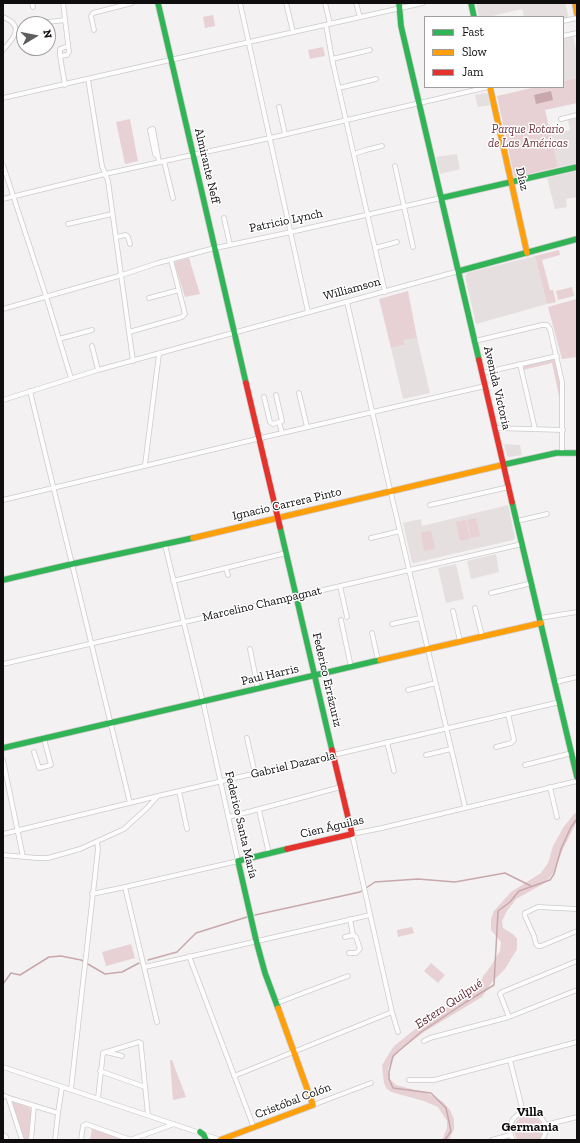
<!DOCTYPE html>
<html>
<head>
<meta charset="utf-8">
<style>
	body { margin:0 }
	#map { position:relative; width:580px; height:1143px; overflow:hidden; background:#f3f1f1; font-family:"Zilla Slab",serif }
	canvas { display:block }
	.frame { position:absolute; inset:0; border:4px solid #0f0d0e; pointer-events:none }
	.legend { position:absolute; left:424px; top:16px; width:140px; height:72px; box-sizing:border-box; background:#fff; border:1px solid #9f9e9f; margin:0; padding:5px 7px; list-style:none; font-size:12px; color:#0f0d0e }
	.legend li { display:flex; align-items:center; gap:8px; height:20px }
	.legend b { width:20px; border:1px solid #9f9e9f }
	.north { position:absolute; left:16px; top:16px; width:40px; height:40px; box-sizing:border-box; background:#fff; border:1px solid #9f9e9f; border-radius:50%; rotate:80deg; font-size:11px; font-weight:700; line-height:16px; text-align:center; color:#0f0d0e }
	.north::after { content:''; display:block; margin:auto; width:14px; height:18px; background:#5f5d5d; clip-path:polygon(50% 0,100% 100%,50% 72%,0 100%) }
</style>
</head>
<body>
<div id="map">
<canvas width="580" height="1143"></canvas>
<div class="frame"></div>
<ul class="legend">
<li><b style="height:5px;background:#30b455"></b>Fast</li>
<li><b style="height:5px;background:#ff9f0a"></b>Slow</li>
<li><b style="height:5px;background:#e5322d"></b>Jam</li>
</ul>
<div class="north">N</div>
</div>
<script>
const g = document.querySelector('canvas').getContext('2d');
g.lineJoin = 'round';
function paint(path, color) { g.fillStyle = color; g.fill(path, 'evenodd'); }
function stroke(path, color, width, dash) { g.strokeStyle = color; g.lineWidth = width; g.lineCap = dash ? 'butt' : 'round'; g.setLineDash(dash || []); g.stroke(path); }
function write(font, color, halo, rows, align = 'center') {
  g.font = font + ' "Zilla Slab",serif'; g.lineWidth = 3; g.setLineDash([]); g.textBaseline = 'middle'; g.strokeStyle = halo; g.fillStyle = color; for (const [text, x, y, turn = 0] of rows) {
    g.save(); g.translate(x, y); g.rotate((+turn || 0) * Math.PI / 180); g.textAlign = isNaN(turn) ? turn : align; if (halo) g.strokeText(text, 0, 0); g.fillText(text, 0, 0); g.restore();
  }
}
paint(new Path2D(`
	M476,3H565L569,19L563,20V17H524L522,9L488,17H479Z
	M573,35L577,55V78L563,81V38Z
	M485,93L488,94L490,105L478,107L475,95Z
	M577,117V163L558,167L550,134L570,130L568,120Z
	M457,154L460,169L440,174L436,157Z
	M577,171V197L566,199L567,207L555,209L547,178Z
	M535,256L547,304L476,324L465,276L467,273Z
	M417,338L430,393L403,399L391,348L404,345V340Z
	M504,444L520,445L522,455L509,457L507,456Z
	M508,505L515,538L513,540L414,563L412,562L403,523L421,519L422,526Z
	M496,554L499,572L471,579L467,561Z
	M456,564L464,599L446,603L438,568Z`), '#e6dfdf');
paint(new Path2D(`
	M213,15L215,26L205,28L203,17Z
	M323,47L325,56L310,59L308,50Z
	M577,78V103L545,110L558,167L516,177L514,176L497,96L536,87H563V81Z
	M130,119L138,161L125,164L116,122Z
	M559,250L560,255L542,260L550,290H553L556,302L547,304L535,256Z
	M189,258L200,294L185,297L174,262Z
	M572,287L574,296L558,300L556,291Z
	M408,291L417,338L404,340V345L391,348L379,299Z
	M576,299L577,357L562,359L548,307Z
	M553,359L556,360L561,383L560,401L552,363L523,370L524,366Z
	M476,518L480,536L471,538L467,520Z
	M466,520L470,539L460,541L456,522Z
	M431,530L435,549L424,551L421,533Z
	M577,812V821L563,849L554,872L545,883L516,899L507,911L502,921L503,928L514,935L517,939V949L505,969L492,982L482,997L424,1032L400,1050L394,1057L388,1068L390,1079L396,1085L427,1093L433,1096L443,1102L450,1110L454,1119V1129L449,1140H440L443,1138L447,1128V1121L438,1107L424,1101L391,1092L386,1088L384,1083L382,1065L394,1046L414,1030L478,986L484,975L491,966L500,951L501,942L491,930V919L494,911L511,892L541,873L548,863L553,846L563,828L574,814Z
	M412,927L414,933L398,937L397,930Z
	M131,944L135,958L106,966L102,952Z
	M431,963L445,975L438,983L424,971Z
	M170,1060H172L186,1097L173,1100Z
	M14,1102L30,1108L32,1112L29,1140H24L12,1104Z
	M528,1115C542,1117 547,1129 539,1140H518C510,1129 515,1117 528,1115Z
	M92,1128L124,1139L90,1140Z`), '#e7d1d4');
paint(new Path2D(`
	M551,91L553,100L536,104L534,95Z`), '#c8a8ac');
stroke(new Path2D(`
	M255,915L360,892L375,882L418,879L455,882L505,873L531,886
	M148,960L177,952L196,933L247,917
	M3,984L11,973L20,975L49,957L61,956L81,960L105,974L122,972L139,963
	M445,1140L451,1131L446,1108L431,1093L393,1088L389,1079V1072L393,1056L421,1032L466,1002L494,985L498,911L510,902L519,891L550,880L554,874L561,849L571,827L577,819`), '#c8a8ac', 1.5);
const street = new Path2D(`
	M32,3L33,7
	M63,3L69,52L67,55L60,56V49L68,46
	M240,3L308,312
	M286,3L293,32
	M325,3L330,24
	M356,3L360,17
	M3,17C25,26 14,38 3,50
	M563,21L577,18
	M48,22L65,20
	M326,25L332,59L385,292
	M94,30L91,16L93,13L132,3
	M563,36L577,33
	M60,56L65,85
	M332,59L370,50
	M88,79L102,166L108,181L133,361
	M339,88L376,79
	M3,98L245,43L249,42L423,3
	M279,107L285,134
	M561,119L577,115
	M354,154L366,150L382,146
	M158,157L155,154L150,130L152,129H153L159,162
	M164,161L173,198
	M3,165L46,296L71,378
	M395,166L413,247
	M3,199L105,174L270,138L488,87
	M224,218L230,245
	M68,224L112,214
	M116,237L126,235L128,237L130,244
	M375,248L397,242
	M149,298L179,290
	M347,302L389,485L465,807
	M3,309L122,275L158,263L211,249L291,232L441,198
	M129,332L182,317L185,314L171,260
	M59,339L92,330
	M475,341L542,325H547L550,329L562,382V452
	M92,346L98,370
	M520,364L535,429
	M482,373L557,356
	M30,391L130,803
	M299,393L307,427
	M264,397L270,422L273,424L282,421L276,395
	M3,400L98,370L459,271
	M279,422L282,433
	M495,428L563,430
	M145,465L159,354
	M3,500L265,437L485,386
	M430,505L509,487
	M517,521L547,514
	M371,538L400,531
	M226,568L228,575
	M173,581L286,553
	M340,586L347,617
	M491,593L532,583
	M475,608L482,636
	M453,611L460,641
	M540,618L577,612
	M341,620L351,667
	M392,624L420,618
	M372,633L378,660
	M250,649L258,689
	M3,664L522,544
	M556,682L577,677
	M408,690L436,683
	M247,738L255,774
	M387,742L394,771
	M496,747L511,743L514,740L508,714
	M34,752L39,768L51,765L44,739
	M426,755L451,749
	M3,760L23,857
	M525,765L572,753
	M550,787L557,817
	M179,791L187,829
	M259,810L269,854
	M228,817C266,808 303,797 341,787
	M3,834L158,796L560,702
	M3,855L37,858H48L80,849L124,829L146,809L158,796
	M125,887L157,1022
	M92,894L125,887L238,861L203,702L165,545
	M577,909L538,907L525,913V916L534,936L536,944L538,946H541L577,931
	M345,937L353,935
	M349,953H356L360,949L356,937L353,935L350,919
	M189,956L254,1128
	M145,967L370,915
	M277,1003L348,976
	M509,1017L500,994L502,992L577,961
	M398,1032L392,1012L352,834L382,828L577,781
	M424,1041L430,1038L509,1017L577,990
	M106,1052L122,1056
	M510,1060L523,1112
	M3,1067L221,1140
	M100,1071L145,1087
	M234,1076L392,1012
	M409,1080H434L577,1042
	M71,1089L98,849L97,842
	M3,1095L9,1098L58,1113
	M9,1098V1100L22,1140
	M98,1098L103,1053L139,1042L141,1043V1046L148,1115
	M313,1105L371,1083
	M545,1125L577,1117
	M3,1135L6,1137L7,1140
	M31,1140L34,1106
	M55,1140L58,1113L62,1087
	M81,1140L83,1126L86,1124L131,1140
	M130,1140L174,1124
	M492,1140L510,1135
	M513,1140C500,1116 533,1100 544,1122C547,1128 546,1134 542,1140`);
const fast = new Path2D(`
	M158,3L246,383
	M399,3L401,26L479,360
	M471,3L474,17
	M441,198L577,167
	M459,271L577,239
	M502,465L556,453H577
	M512,502L577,777
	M280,527L332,750
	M3,580L72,564L193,538
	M3,748L380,660
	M278,1008L265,973L256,940L238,861L287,849
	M200,1132L204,1135L206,1140`);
const slow = new Path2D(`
	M575,3L577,14
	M490,87L527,253
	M193,538L502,465
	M380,660L541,623
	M220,1140L313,1105L278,1008`);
const jam = new Path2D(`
	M479,360L512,502
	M246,383L280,527
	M287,849L352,834L332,750`);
stroke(street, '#cdcbcb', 5.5);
stroke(fast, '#cdcbcb', 7);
stroke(slow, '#cdcbcb', 7);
stroke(jam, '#cdcbcb', 7);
stroke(street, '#fdfdfd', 4);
stroke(fast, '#30b455', 5.5);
stroke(slow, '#ff9f0a', 5.5);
stroke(jam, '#e5322d', 5.5);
write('italic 12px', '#723541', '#fff', [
	["Parque Rotario",528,130],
	["de Las Américas",528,144]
]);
write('12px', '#0f0d0e', '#fff', [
	["Almirante Neff",207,166,77],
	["Díaz",522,179,77],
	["Patricio Lynch",286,221,-12],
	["Williamson",352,289,-15],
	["Avenida Victoria",497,388,77],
	["Ignacio Carrera Pinto",287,504,-13],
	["Marcelino Champagnat",262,604,-13],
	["Paul Harris",270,675,-13],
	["Federico Errázuriz",327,680,77],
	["Gabriel Dazarola",293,765,-13],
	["Federico Santa María",241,825,77],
	["Cien Águilas",332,827,-13],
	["Cristóbal Colón",293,1101,-21]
]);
write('italic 13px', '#591f2c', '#fff', [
	["Estero Quilpué",449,1004,-34]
]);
write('bold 13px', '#0f0d0e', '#fff', [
	["Villa",530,1112],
	["Germania",530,1127]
]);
</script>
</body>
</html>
